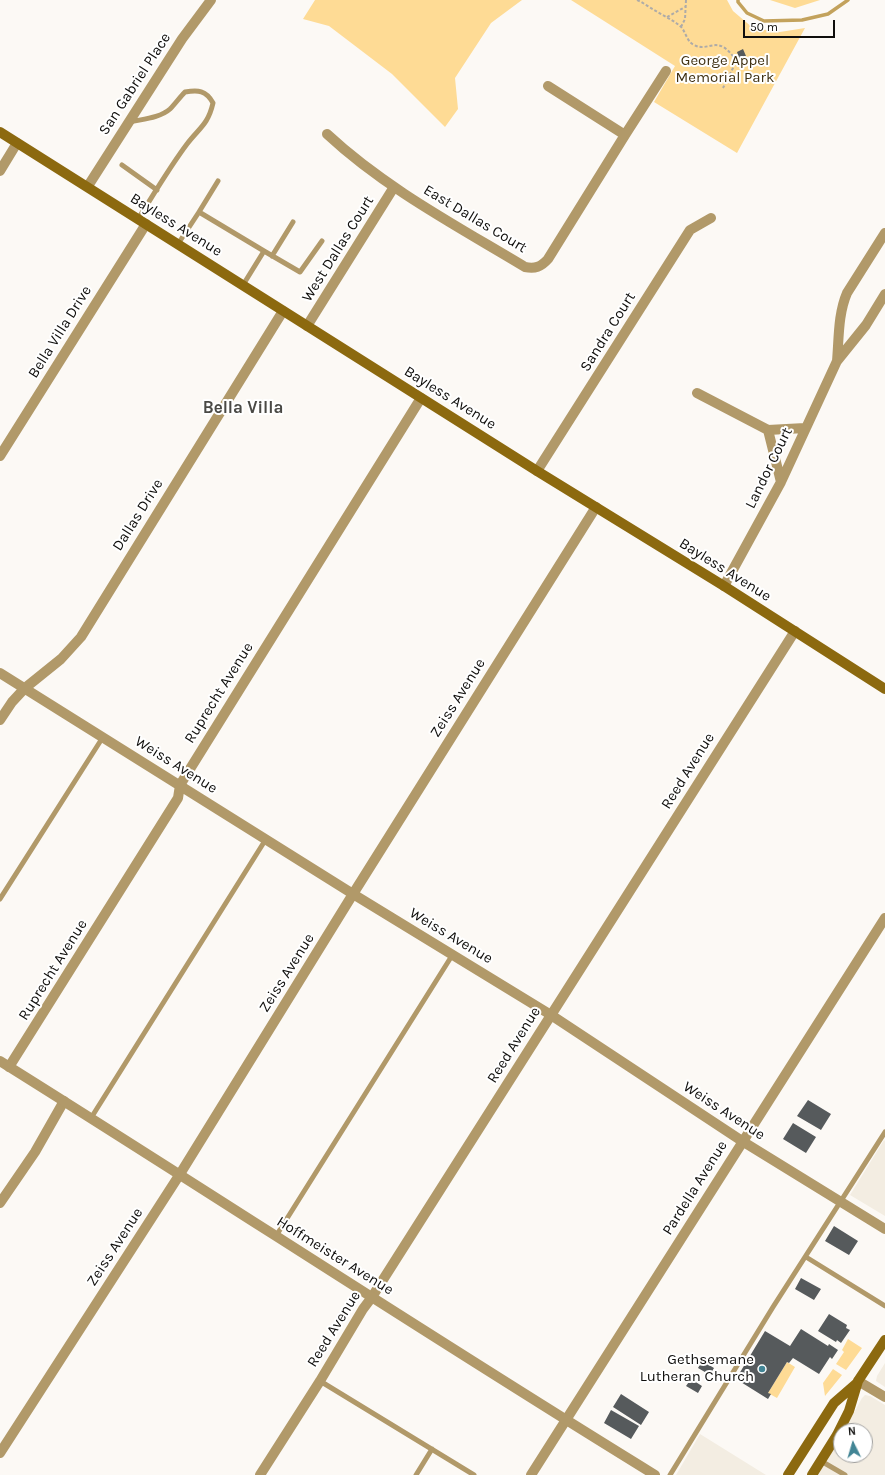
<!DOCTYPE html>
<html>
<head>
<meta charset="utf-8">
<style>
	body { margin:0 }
	#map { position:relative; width:885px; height:1475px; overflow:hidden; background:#fcf9f5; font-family:Karla,sans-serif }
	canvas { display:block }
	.north { position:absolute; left:833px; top:1423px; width:40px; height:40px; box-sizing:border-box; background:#fff; border:1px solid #9f9f9e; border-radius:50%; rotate:355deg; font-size:11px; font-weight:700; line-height:16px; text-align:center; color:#0f0e0c }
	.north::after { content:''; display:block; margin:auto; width:14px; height:18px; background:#428595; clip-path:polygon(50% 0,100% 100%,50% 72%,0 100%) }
	.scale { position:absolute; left:743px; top:20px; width:92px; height:18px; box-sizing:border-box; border:2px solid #0f0e0c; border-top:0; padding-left:5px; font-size:12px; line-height:14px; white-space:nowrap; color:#0f0e0c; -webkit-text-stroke:3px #fff; paint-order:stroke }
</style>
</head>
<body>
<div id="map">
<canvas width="885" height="1475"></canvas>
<div class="north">N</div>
<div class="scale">50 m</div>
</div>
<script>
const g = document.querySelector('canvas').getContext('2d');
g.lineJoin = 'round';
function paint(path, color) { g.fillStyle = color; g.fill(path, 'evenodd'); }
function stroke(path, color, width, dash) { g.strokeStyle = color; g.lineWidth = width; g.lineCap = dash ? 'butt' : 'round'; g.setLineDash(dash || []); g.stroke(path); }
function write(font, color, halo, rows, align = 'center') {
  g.font = font + ' Karla,sans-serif'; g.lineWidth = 4; g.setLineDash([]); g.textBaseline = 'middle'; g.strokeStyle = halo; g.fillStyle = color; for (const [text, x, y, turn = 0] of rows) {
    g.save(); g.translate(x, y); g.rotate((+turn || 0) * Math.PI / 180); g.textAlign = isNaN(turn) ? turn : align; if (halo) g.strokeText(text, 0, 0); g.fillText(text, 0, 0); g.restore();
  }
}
paint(new Path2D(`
	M884,1140L885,1141V1216L850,1195Z
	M885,1363V1387L876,1381L877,1376Z
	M865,1395L870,1396L885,1405V1475H818L841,1437V1455H865V1431H844L862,1398Z
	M700,1434L766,1475H676Z`), '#f3ede2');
paint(new Path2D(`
	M315,0H522L491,23L455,78L458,109L445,127L392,74L329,26L303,19Z
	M571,0H727L733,11L753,28L780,32L805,28L737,153L654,102L675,66Z
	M770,0H820L795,8Z
	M848,1339L862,1348L846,1370L836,1364L844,1352L842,1350Z
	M787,1362L795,1367L777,1398L768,1393Z
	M833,1369L842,1375L825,1396L823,1383Z`), '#fedb95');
stroke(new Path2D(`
	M738,0V2L747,13L764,21L802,20L828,14L848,0`), '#c3a25c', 3.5);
paint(new Path2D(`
	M743,49L746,56L739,58L737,52Z
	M808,1100L831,1114L821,1130L797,1116Z
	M793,1123L816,1137L806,1153L783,1139Z
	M834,1226L858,1241L849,1255L825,1241Z
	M801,1278L821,1289L814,1300L795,1289Z
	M829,1314L847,1325L846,1328L850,1330L841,1343L837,1340L836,1342L818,1331Z
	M801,1329L828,1346L829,1344L838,1350L832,1359L830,1357L819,1374L793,1358L789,1363L787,1362L768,1393L771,1394L768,1399L736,1379L765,1331L790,1346Z
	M702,1361L714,1368L710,1375L698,1368Z
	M691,1379L702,1386L698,1393L686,1386Z
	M621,1394L649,1412L641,1425L613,1407Z
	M611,1410L639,1426L631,1439L604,1423Z`), '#565a5c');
stroke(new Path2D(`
	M637,0C644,3 650,8 656,11C664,16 673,20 680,26C686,31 686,41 694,45C709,53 717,33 735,59L733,68L723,88
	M667,17L685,7
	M681,27L685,19L686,0`), '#aeaba8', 2, [3, 2]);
stroke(new Path2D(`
	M130,122C143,119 160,118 170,109C175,104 180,97 185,92C198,90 206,90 213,103C208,125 199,128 187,144C169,168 154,194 138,219
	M122,165L157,190
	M199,212L218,181
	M178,244L199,212L264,251L243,285
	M264,251L300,272L322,241
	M272,256L293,222
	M0,899L103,737
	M91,1118L266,839
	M276,1236L453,954
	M806,1257L885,1306
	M320,1381L474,1475
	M821,1461L845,1475
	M416,1475L432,1449
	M670,1475L773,1307L885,1132`), '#b19969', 5);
stroke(new Path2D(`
	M548,86L625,135
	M327,134C385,188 457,226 525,267C535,269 541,267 548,259L625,135L666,71
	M88,186L182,39L211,0
	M307,326L394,187
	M837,361C839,338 838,314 847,293L885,233
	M697,393L768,430L805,428
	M768,430L781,482
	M0,456L146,224
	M537,471L690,230L711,218
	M724,586L781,482L837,361L866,325L885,294
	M0,673L353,894L551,1015L742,1141L885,1229
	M0,720L12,702L25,688L61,659L81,637L283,311
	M9,1067L178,798L180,785L421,398
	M0,1203L35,1152L64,1101
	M858,1381L885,1397
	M0,1453L180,1174L353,894L596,507
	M260,1475L320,1381L363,1309L372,1297L795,631
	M531,1475L885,918`), '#b19969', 10);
stroke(new Path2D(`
	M0,171L17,143
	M0,1061C219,1198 435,1340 655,1475`), '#b19969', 10);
stroke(new Path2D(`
	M0,132L537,471L724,586L885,689
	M788,1475L834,1403L857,1383
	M812,1475L837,1435L849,1411L858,1381L885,1340`), '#8c690f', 10);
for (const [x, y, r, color] of [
	[762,1369,4,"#428595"]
]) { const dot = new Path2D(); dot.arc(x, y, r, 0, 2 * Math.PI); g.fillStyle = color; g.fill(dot); stroke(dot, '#fff', 1.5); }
write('15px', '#3f3011', '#fff', [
	["George Appel",725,61],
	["Memorial Park",725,78]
]);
write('15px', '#0f0e0c', '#fff', [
	["San Gabriel Place",135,84,-57],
	["East Dallas Court",475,219,31],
	["Bayless Avenue",176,225,32],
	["West Dallas Court",338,249,-58],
	["Bella Villa Drive",60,332,-58],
	["Sandra Court",608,332,-58],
	["Bayless Avenue",450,398,32],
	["Landor Court",769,468,-64],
	["Dallas Drive",138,515,-58],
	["Bayless Avenue",725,570,32],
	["Ruprecht Avenue",219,693,-58],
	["Zeiss Avenue",458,698,-58],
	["Weiss Avenue",176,765,32],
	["Reed Avenue",688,771,-58],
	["Weiss Avenue",451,936,31],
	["Ruprecht Avenue",53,970,-58],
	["Zeiss Avenue",287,973,-58],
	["Reed Avenue",514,1045,-58],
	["Weiss Avenue",724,1111,33],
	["Pardella Avenue",695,1188,-58],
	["Zeiss Avenue",115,1247,-57],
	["Hoffmeister Avenue",335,1256,32],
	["Reed Avenue",334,1329,-58]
]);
write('15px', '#0f0e0c', '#fff', [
	["Gethsemane",754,1360],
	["Lutheran Church",754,1377]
], 'right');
write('bold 17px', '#4a4945', '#fff', [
	["Bella Villa",243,408]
]);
</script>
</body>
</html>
